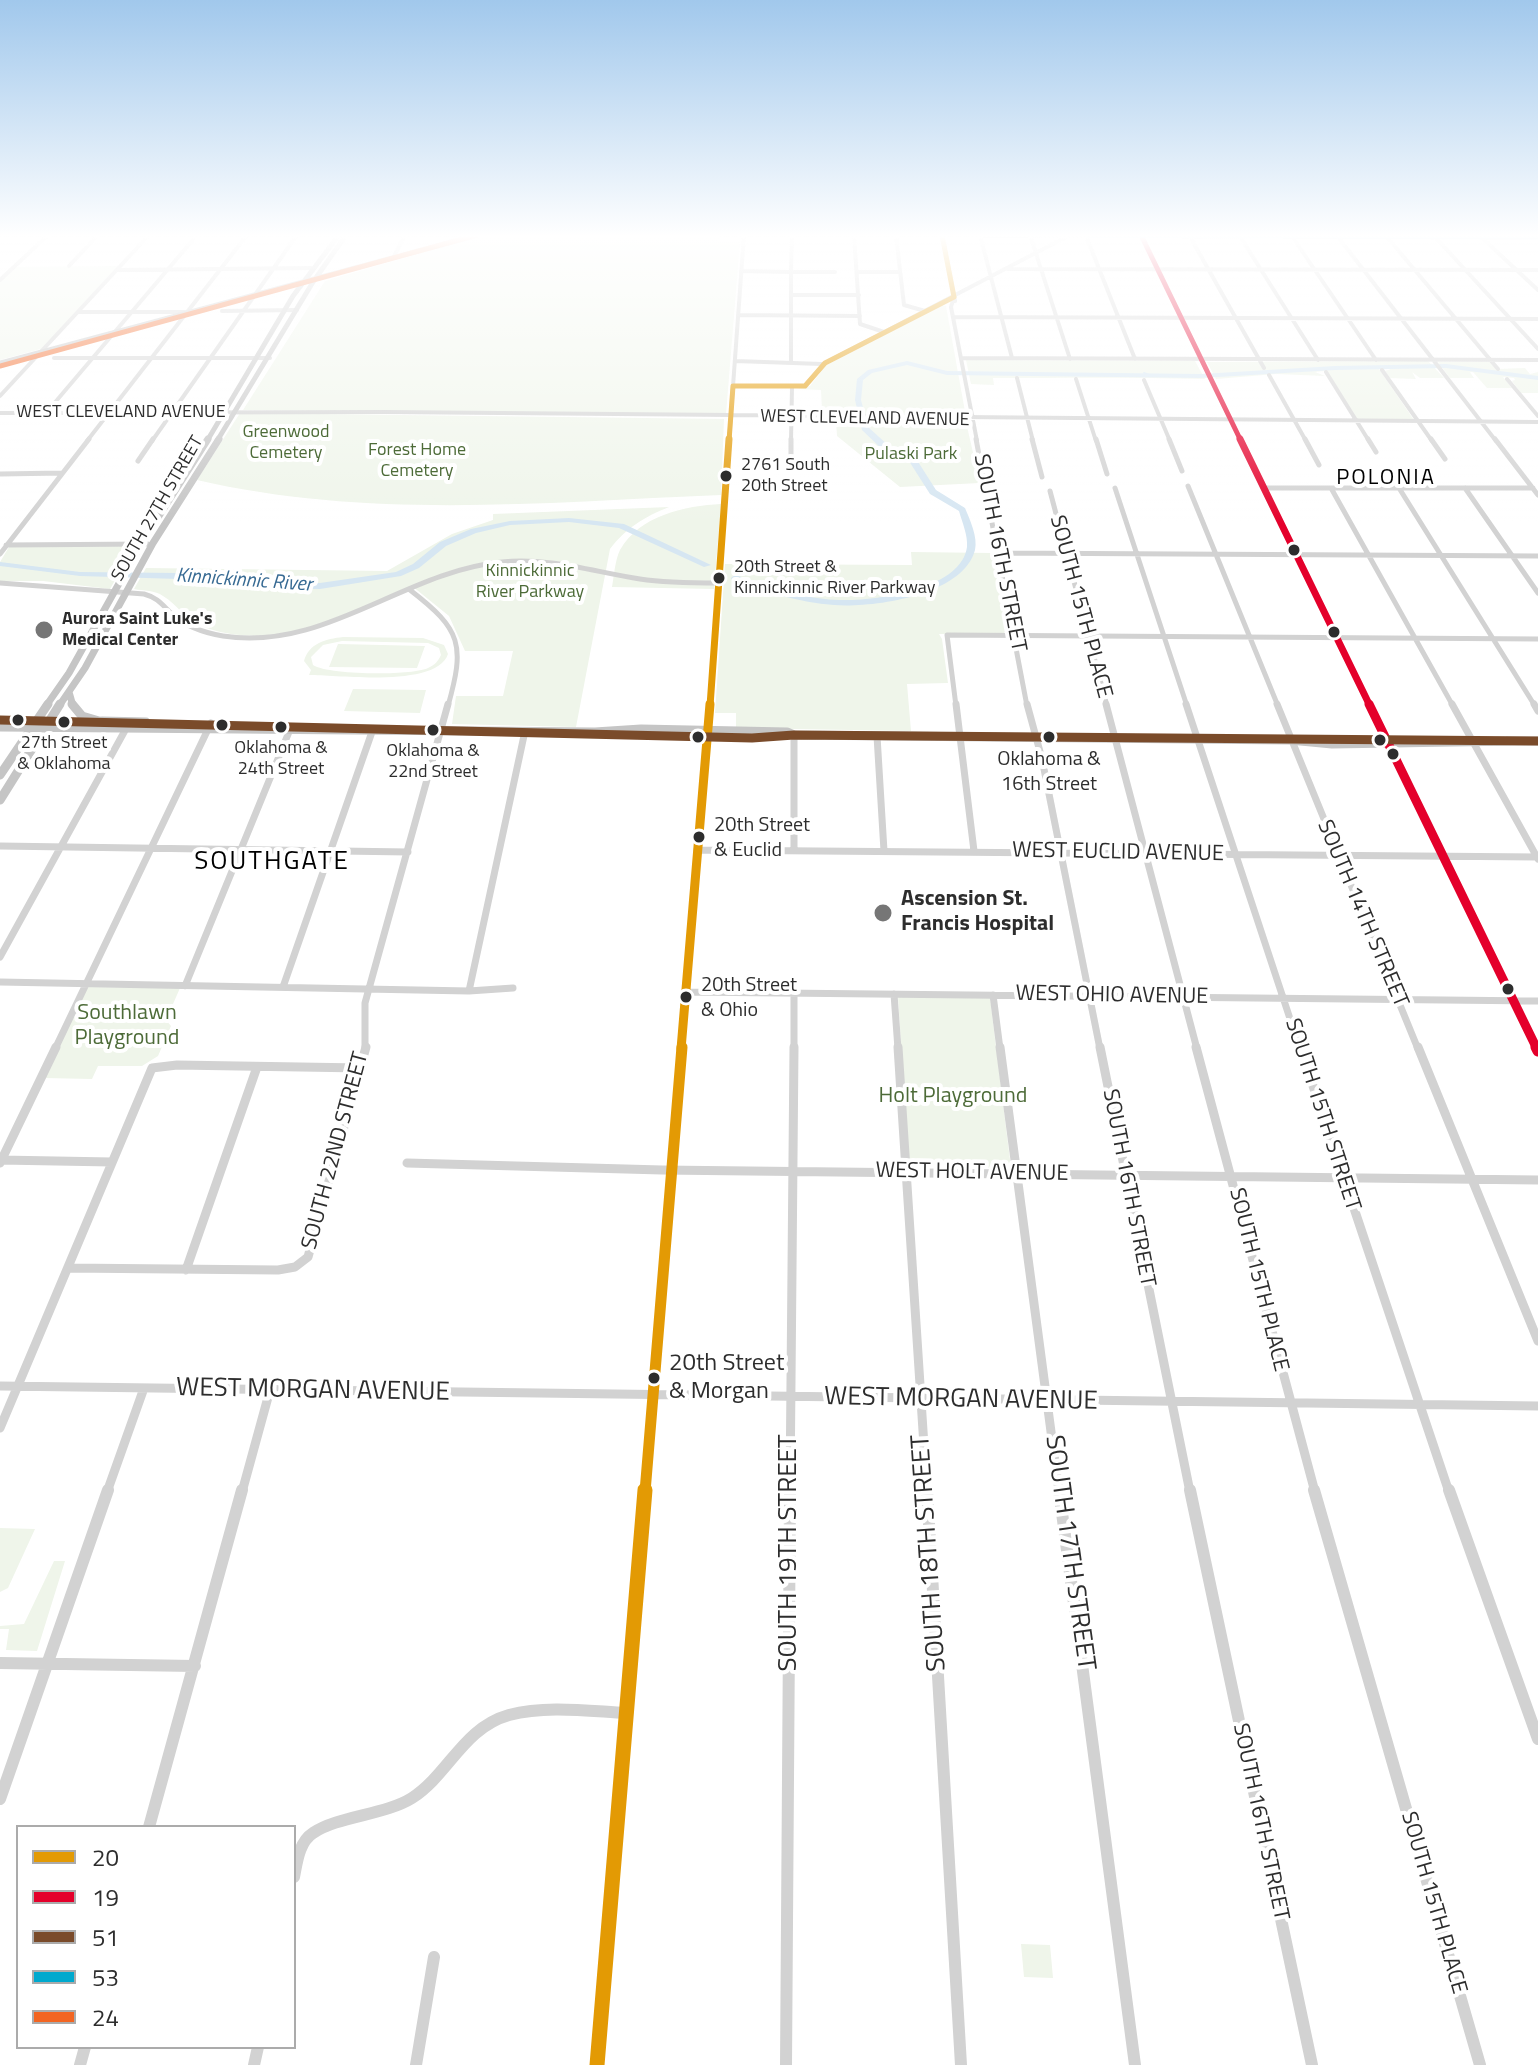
<!DOCTYPE html>
<html>
<head>
<meta charset="utf-8">
<style>
	body { margin:0 }
	#map { position:relative; width:1538px; height:2065px; overflow:hidden; background:#fff; font-family:"Titillium Web",sans-serif }
	canvas { display:block }
	.legend { position:absolute; left:16px; top:1825px; width:280px; height:224px; box-sizing:border-box; background:#fff; border:2px solid #ababab; margin:0; padding:10px 14px; list-style:none; font-size:24px; color:#2d2d2d }
	.legend li { display:flex; align-items:center; gap:16px; height:40px }
	.legend b { width:40px; border:2px solid #ababab }
</style>
</head>
<body>
<div id="map">
<canvas width="1538" height="2065"></canvas>
<ul class="legend">
<li><b style="height:10px;background:#e39a04"></b>20</li>
<li><b style="height:10px;background:#e4002b"></b>19</li>
<li><b style="height:10px;background:#7a4b2a"></b>51</li>
<li><b style="height:10px;background:#00a9ce"></b>53</li>
<li><b style="height:10px;background:#f26522"></b>24</li>
</ul>
</div>
<script>
const g = document.querySelector('canvas').getContext('2d');
g.lineJoin = 'round';
function paint(path, color) { g.fillStyle = color; g.fill(path, 'evenodd'); }
function stroke(path, color, width, dash) { g.strokeStyle = color; g.lineWidth = width; g.lineCap = dash ? 'butt' : 'round'; g.setLineDash(dash || []); g.stroke(path); }
function write(font, color, halo, rows, align = 'center') {
  g.font = font + ' "Titillium Web",sans-serif'; g.lineWidth = 8; g.setLineDash([]); g.textBaseline = 'middle'; g.strokeStyle = halo; g.fillStyle = color; for (const [text, x, y, turn = 0] of rows) {
    g.save(); g.translate(x, y); g.rotate((+turn || 0) * Math.PI / 180); g.textAlign = isNaN(turn) ? turn : align; if (halo) g.strokeText(text, 0, 0); g.fillText(text, 0, 0); g.restore();
  }
}
paint(new Path2D(`
	M484,235H720L719,242H740L726,414L243,410L325,281Z
	M119,266L44,348L0,360V282L16,267Z
	M941,305L946,306L966,417L794,415V411H822L821,390L797,389L810,386L827,364Z
	M966,360L1195,361L1205,379C1130,377 1060,378 993,378L994,385L971,384Z
	M1428,361L1444,378H1420L1412,372L1416,379L1390,378L1385,371L1391,369H1379L1414,420H1358L1325,371L1315,372L1325,376L1276,374L1216,379L1207,362Z
	M1438,362H1490L1496,369L1525,368L1530,374L1538,372V393H1521L1512,381L1515,380L1514,378L1503,377L1512,388H1487L1473,372H1470L1474,378H1450Z
	M240,413L724,419L721,495C545,502 370,520 197,480Z
	M836,420L966,422L980,483L900,487L837,436Z
	M721,504L714,589L612,587C614,576 615,560 620,550C640,515 685,506 721,504Z
	M669,507C644,517 626,528 610,549L576,727L452,724L456,696H503L513,651H465L449,616L412,586C348,615 272,654 201,626C184,619 178,605 163,596C155,590 144,591 134,589L146,568L387,571L452,534L493,520V514Z
	M9,547L134,546V547L110,589L43,581H0V562Z
	M911,552L992,553L1007,631L1002,634H939L942,639L948,683L907,684L911,731L736,728V713H715L725,564L912,565Z
	M343,637L423,638L444,645L448,654C437,688 339,675 309,675L311,670L304,661C309,643 326,639 343,637ZM342,641L428,643L439,648L441,655C438,661 435,665 428,668C411,676 328,675 313,665L311,657L323,645Z
	M338,644L425,646L417,668L329,667Z
	M353,689L426,690L420,713L344,711Z
	M88,987L180,988L166,1020L171,1026L158,1056L142,1066H98L92,1079L44,1078Z
	M898,997L990,998L1011,1168L909,1166Z
	M0,1528L35,1529L8,1588L0,1592Z
	M54,1561H65L37,1651L6,1650L9,1629H0V1626L24,1624Z
	M1021,1944L1050,1945L1053,1978L1024,1977Z`), '#eff5ea');
stroke(new Path2D(`
	M1144,373L1149,375`), '#d6e6f2', 2);
paint(new Path2D(`
	M907,361L947,371L1201,374L1335,366L1446,364L1538,376V380L1446,368L1335,370L1201,378L947,375L907,365L872,373L863,380L861,400L868,427L889,446L915,457L936,490L965,508C970,520 978,537 975,550C963,596 872,608 834,605C799,603 765,591 732,580L731,578L735,575C765,584 794,596 825,599C860,604 961,593 967,547C968,535 962,522 959,511L930,494L909,461L883,450L862,430L855,400L857,379L868,370Z
	M569,518L624,524L711,565L704,567L619,528L569,522L510,525L476,533L446,546L419,568L401,576L320,589L263,588L179,579L80,576L0,566V562L80,572L179,573L263,582L320,583L396,572L413,564L440,542L471,529L510,521Z`), '#d6e6f2');
stroke(new Path2D(`
	M854,235L860,324L884,332
	M896,235L904,305L925,311
	M942,235L955,301
	M980,235L1012,358
	M1030,235L1070,359
	M1141,235L1241,441
	M1189,235L1264,368
	M1244,235L1242,239L1246,246L1318,360
	M1291,235L1376,360
	M1086,236L1135,359
	M1480,236L1538,290
	M1338,237L1496,441
	M1387,237L1498,369
	M1435,237L1538,349
	M393,258L405,235
	M69,266L98,235
	M1008,269L1538,270
	M118,270L311,268
	M741,271L789,272
	M791,271L792,235
	M794,272H835
	M857,272H900
	M791,273V361
	M0,280L48,235
	M792,295H859
	M954,297L951,307L977,441
	M222,311L297,310
	M80,312H187
	M738,315L860,316
	M953,317L1538,319
	M54,358H270
	M961,358L1538,360
	M735,361L822,364
	M1382,370L1432,441
	M1326,372L1369,441
	M1269,375L1306,441
	M1017,378L1033,441
	M1076,379L1096,441
	M1507,379L1538,416
	M1144,380L1170,441
	M733,386H805L825,363L1070,235
	M0,396L149,235
	M0,413L385,412L1538,422
	M46,413L197,235
	M87,441L247,235
	M152,441L297,235
	M729,441L744,235
	M791,441L792,387`), '#d2d2d2', 4);
stroke(new Path2D(`
	M976,439L1027,706
	M1032,439L1042,477
	M1096,439L1107,474
	M1169,439L1182,471
	M1240,439L1370,706
	M1305,439L1319,465
	M1368,439L1376,452
	M1431,439L1445,459
	M1495,439L1538,495
	M138,461L153,439
	M791,467V439
	M0,474L62,473
	M1188,486L1278,706
	M1115,488L1187,706
	M1264,488H1533
	M1331,488L1453,706
	M1399,488L1535,706
	M1465,488L1538,593
	M1050,491L1107,706
	M6,545L148,544
	M998,553L1538,556
	M0,554L89,439
	M0,583L144,594C159,598 163,606 173,615C187,627 205,633 223,636C325,652 404,571 502,562C549,557 594,572 640,579C666,583 693,583 719,583
	M410,590C462,630 465,645 448,706
	M710,706L729,439
	M956,706L947,635L1538,639`), '#d2d2d2', 5);
stroke(new Path2D(`
	M956,704L974,851
	M1027,704L1042,759L1100,1049
	M1106,704L1197,1049
	M1186,704L1300,1049
	M1277,704L1418,1049
	M1369,704L1537,1049
	M1452,704L1538,859
	M1534,704L1538,711
	M794,735V850
	M877,736L884,851
	M0,846L408,852
	M697,850L1538,857
	M0,957L128,725
	M0,982L469,991L513,988
	M185,986L291,727
	M283,987L373,729
	M469,991L525,731
	M686,992L1538,1001
	M894,994L898,1049
	M993,995L1000,1049
	M55,1049L211,723
	M365,1049V1003L448,704
	M681,1049L710,704
	M794,1049V992`), '#d2d2d2', 7);
stroke(new Path2D(`
	M898,1047L927,1492
	M1000,1047L1059,1492
	M1100,1047L1190,1492
	M1196,1047L1315,1492
	M1300,1047L1449,1492
	M1418,1047L1538,1341
	M1536,1047L1538,1051
	M0,1160L112,1162
	M0,1163L56,1047
	M407,1163L662,1170L1538,1180
	M68,1268L278,1270L295,1267L308,1257L366,1047
	M186,1270L257,1067
	M0,1386L1538,1406
	M0,1428L152,1068L177,1065L362,1068
	M107,1492L144,1388
	M242,1492L270,1390
	M645,1492L682,1047
	M790,1492L794,1047`), '#d2d2d2', 9);
stroke(new Path2D(`
	M927,1490L961,2065
	M1059,1490L1135,2065
	M1190,1490L1312,2065
	M1314,1490L1480,2065
	M1449,1490L1538,1739
	M0,1663L195,1666
	M0,1799L108,1490
	M149,1827L242,1490
	M294,1877C297,1862 299,1842 313,1833C338,1816 385,1815 412,1798C449,1774 463,1728 509,1715C547,1705 588,1711 626,1713
	M80,2065L85,2047
	M254,2065L258,2047
	M416,2065L434,1957
	M597,2065L645,1490
	M786,2065L790,1490`), '#d2d2d2', 12);
stroke(new Path2D(`
	M971,235L1538,237
	M0,363L478,235
	M207,441L293,296L339,235
	M217,441L313,282L346,235`), '#c5c5c5', 5);
stroke(new Path2D(`
	M69,692L73,706
	M46,706L69,673L141,544L208,439
	M59,706L85,668L153,543L219,439`), '#c5c5c5', 7);
stroke(new Path2D(`
	M72,704L82,716L99,721
	M102,721L146,722
	M0,727L595,732L641,729L787,732L794,735L1290,740L1332,744L1514,741
	M1507,741H1538
	M0,775L48,704
	M0,800L60,704`), '#c5c5c5', 9);
stroke(new Path2D(`
	M942,235L954,297
	M733,386H805L825,363L954,297
	M729,441L733,386`), '#e39a04', 5);
stroke(new Path2D(`
	M710,706L729,439`), '#e39a04', 7);
stroke(new Path2D(`
	M681,1049L710,704`), '#e39a04', 9);
stroke(new Path2D(`
	M645,1492L682,1047`), '#e39a04', 11);
stroke(new Path2D(`
	M597,2065L645,1490`), '#e39a04', 15);
stroke(new Path2D(`
	M1141,235L1241,441`), '#e4002b', 5);
stroke(new Path2D(`
	M1240,439L1370,706`), '#e4002b', 7);
stroke(new Path2D(`
	M1369,704L1537,1049`), '#e4002b', 9);
stroke(new Path2D(`
	M1536,1047L1538,1051`), '#e4002b', 11);
stroke(new Path2D(`
	M0,720L752,738L794,735L1538,741`), '#7a4b2a', 9);
stroke(new Path2D(`
	M1087,235L1538,237`), '#00a9ce', 5);
stroke(new Path2D(`
	M0,366L477,235`), '#f26522', 5);
const sky = g.createLinearGradient(0, 0, 0, 525);
sky.addColorStop(0, '#a1c8ec');
sky.addColorStop(0.45, '#fff');
sky.addColorStop(1, '#ffffff00');
g.fillStyle = sky;
g.fillRect(0, 0, 1538, 525);
for (const [x, y, r, color] of [
	[726,476,7,"#2d2d2d"],
	[1294,550,7,"#2d2d2d"],
	[719,578,7,"#2d2d2d"],
	[44,630,10,"#767676"],
	[1334,632,7,"#2d2d2d"],
	[18,720,7,"#2d2d2d"],
	[64,722,7,"#2d2d2d"],
	[222,725,7,"#2d2d2d"],
	[281,727,7,"#2d2d2d"],
	[433,730,7,"#2d2d2d"],
	[698,737,7,"#2d2d2d"],
	[1049,737,7,"#2d2d2d"],
	[1380,740,7,"#2d2d2d"],
	[1393,754,7,"#2d2d2d"],
	[699,837,7,"#2d2d2d"],
	[883,913,10,"#767676"],
	[1508,989,7,"#2d2d2d"],
	[686,997,7,"#2d2d2d"],
	[654,1378,7,"#2d2d2d"]
]) { const dot = new Path2D(); dot.arc(x, y, r, 0, 2 * Math.PI); g.fillStyle = color; g.fill(dot); stroke(dot, '#fff', 3); }
write('18px', '#2d2d2d', '#fff', [
	["WEST CLEVELAND AVENUE",121,413],
	["WEST CLEVELAND AVENUE",865,419,1],
	["SOUTH 27TH STREET",158,509,-60]
]);
write('18px', '#4d6b38', '#fff', [
	["Greenwood",286,433],
	["Cemetery",286,454],
	["Forest Home",417,451],
	["Cemetery",417,472],
	["Pulaski Park",911,455],
	["Kinnickinnic",530,572],
	["River Parkway",530,593]
]);
write('18px', '#2d2d2d', '#fff', [
	["2761 South",741,466,"left"],
	["20th Street",741,487,"left"],
	["20th Street &",734,568,"left"],
	["Kinnickinnic River Parkway",734,589,"left"],
	["27th Street",64,744],
	["& Oklahoma",64,765],
	["Oklahoma &",281,749],
	["24th Street",281,770],
	["Oklahoma &",433,752],
	["22nd Street",433,773]
]);
write('bold 18px', '#2d2d2d', '#fff', [
	["Aurora Saint Luke's",62,620],
	["Medical Center",62,641]
], 'left');
write('italic 20px', '#376a93', '#fff', [
	["Kinnickinnic River",244,581,4]
]);
write('20px', '#2d2d2d', '#fff', [
	["Oklahoma &",1049,760,"center"],
	["16th Street",1049,785,"center"],
	["20th Street",714,826],
	["& Euclid",714,851],
	["20th Street",701,986],
	["& Ohio",701,1011]
], 'left');
g.letterSpacing = '2px';
write('22px', '#000', '#fff', [
	["POLONIA",1386,479]
]);
g.letterSpacing = '0px';
write('22px', '#2d2d2d', '#fff', [
	["SOUTH 16TH STREET",999,553,79],
	["SOUTH 15TH PLACE",1080,607,75],
	["WEST EUCLID AVENUE",1118,853,1],
	["SOUTH 14TH STREET",1362,914,67],
	["WEST OHIO AVENUE",1112,996,1],
	["SOUTH 15TH STREET",1322,1115,72],
	["SOUTH 22ND STREET",336,1151,-75],
	["WEST HOLT AVENUE",972,1173,1],
	["SOUTH 16TH STREET",1128,1188,79],
	["SOUTH 15TH PLACE",1258,1280,76],
	["SOUTH 16TH STREET",1260,1822,78],
	["SOUTH 15TH PLACE",1433,1903,74]
]);
write('bold 22px', '#2d2d2d', '#fff', [
	["Ascension St.",901,900],
	["Francis Hospital",901,925]
], 'left');
write('22px', '#4d6b38', '#fff', [
	["Southlawn",127,1014],
	["Playground",127,1039],
	["Holt Playground",953,1097]
]);
write('24px', '#2d2d2d', '#fff', [
	["20th Street",669,1364],
	["& Morgan",669,1392]
], 'left');
g.letterSpacing = '2px';
write('26px', '#000', '#fff', [
	["SOUTHGATE",272,863]
]);
g.letterSpacing = '0px';
write('26px', '#2d2d2d', '#fff', [
	["WEST MORGAN AVENUE",313,1391,1],
	["WEST MORGAN AVENUE",961,1400,1],
	["SOUTH 19TH STREET",790,1553,-90],
	["SOUTH 18TH STREET",930,1553,-94],
	["SOUTH 17TH STREET",1069,1553,82]
]);
</script>
</body>
</html>
